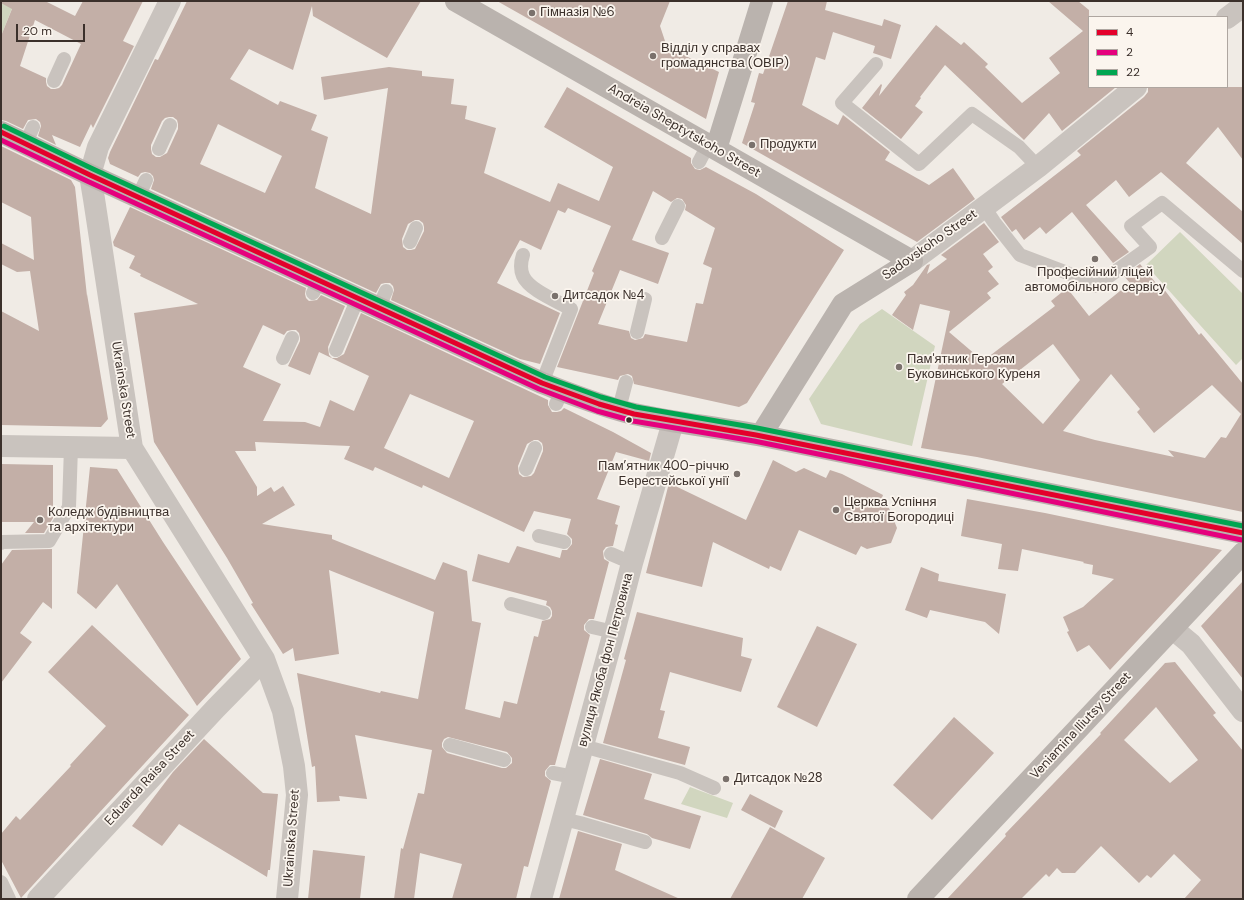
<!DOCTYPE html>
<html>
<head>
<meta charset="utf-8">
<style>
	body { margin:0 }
	#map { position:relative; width:1244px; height:900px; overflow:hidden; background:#f0ebe5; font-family:"DM Sans",sans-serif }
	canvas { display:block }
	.frame { position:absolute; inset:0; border:2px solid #3b302b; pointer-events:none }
	.legend { position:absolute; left:1088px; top:16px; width:140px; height:72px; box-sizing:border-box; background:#fbf5ee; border:1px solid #aea6a0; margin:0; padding:5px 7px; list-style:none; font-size:12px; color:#3b302b }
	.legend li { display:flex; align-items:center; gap:8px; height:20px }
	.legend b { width:20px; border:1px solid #aea6a0 }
	.scale { position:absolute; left:16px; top:24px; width:69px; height:18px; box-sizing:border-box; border:2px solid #3b302b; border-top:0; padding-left:5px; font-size:12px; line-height:14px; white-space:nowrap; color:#3b302b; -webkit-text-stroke:3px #fbf5ee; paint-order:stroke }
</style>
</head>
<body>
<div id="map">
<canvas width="1244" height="900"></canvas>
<div class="frame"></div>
<ul class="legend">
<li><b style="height:5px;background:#e4002b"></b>4</li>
<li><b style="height:5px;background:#e5007d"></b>2</li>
<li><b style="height:5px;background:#00a651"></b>22</li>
</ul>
<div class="scale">20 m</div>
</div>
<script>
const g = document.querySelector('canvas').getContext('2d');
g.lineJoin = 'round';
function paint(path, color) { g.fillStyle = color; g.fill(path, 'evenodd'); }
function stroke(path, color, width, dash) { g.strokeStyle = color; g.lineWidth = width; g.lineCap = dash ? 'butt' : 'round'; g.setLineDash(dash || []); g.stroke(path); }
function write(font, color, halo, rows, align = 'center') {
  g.font = font + ' "DM Sans",sans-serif'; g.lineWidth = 3.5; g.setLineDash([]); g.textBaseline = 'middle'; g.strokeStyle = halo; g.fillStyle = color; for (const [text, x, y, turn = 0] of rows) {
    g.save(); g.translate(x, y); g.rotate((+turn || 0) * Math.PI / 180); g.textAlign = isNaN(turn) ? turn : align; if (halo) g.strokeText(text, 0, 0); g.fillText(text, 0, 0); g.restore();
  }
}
paint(new Path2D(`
	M1,1H15L1,36Z
	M1180,232L1243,294V358L1236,365L1146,265Z
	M882,309L935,346L912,446L821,424L809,399L860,324Z
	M690,787L733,803L727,818L681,804Z`), '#d1d6bf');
paint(new Path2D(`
	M1,1H45L75,16L83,1H143L123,41L134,46L93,128L91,124L80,147L52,135L56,145L38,136L41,126L40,122L36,119L28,120L23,129L6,121L1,120V36L12,9L1,3ZM35,20L81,44L62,85L59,88L55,89H51L47,86L46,82V78L20,66Z
	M187,1H421L387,58L313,16L312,6L293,70L249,49L230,79L278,105L280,101L317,115L311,130L328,137L315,188L371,214L388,88L324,100L321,77L389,67L422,71V76L454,79L451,104L467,106L465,119L496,128L484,173L550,202L558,183L599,201L613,167L544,127L567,87L691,158V163L695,169L700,170L706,167L756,194L844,250L747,403L739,407L634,384L632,376L628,374L620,376L618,380L557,367L594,273L592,271L611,226L568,208L565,213L558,210L541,250L520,240L497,283L560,313L540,364L520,359L391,300L394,290L393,286L390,283H385L381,284L376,293L151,189L154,180L153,176L150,173L145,172L141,173L138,177L110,164L108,158L110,152L155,59L158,60ZM169,117H173L177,120L178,124V129L167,153L160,157H156L152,154L151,149V145L162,121L165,118ZM218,124L282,156L265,193L200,164ZM653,191L671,202L677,198L682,199L686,205L685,210L715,228L703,264L712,268L703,304L696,303L687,342L645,334L643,338L635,340L631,338L629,331L598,324L620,270L658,284L669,253L632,240ZM415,220H419L423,223L424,227V231L415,249L411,250H407L403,247L402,239L408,224Z
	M497,1H670L660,26L667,47L719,72L706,119Z
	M788,1H827L825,10L882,26L884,19L901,25L891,59L873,53L875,46L833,32L825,60L816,57L802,105L838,125L843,115L890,152L885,160L929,185L953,168L975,199L917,242L742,143L755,103L751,102L759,73L763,74Z
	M1048,1H1078L1089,10V87H1116L1062,131L1049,113L1024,140L945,65L920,97L921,98L915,106L923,112L901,139L862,108L881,84L882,85L879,96L936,25L961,45L964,42L988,64L985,67L1022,103L1060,73L1049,58L1083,31Z
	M1148,87H1243V160L1218,127L1186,163L1243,212V244L1161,172L1129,197L1116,180L1086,205L1129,252L1113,263L1072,212L1046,234L1040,227L1024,240L1016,229L1012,232L1001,217L1081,155L1077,151L1144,97L1148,92Z
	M1,146L71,180L75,187L87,296V294L108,419L101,427L1,425V311L39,331L30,271L17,272L1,264V243L34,260L31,217L1,202Z
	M130,207L306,288L305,294L306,298L309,301L317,300L321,295L345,306L328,347L329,355L332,358H337L344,354L361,313L548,400V405L552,412H557L561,411L564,408L613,432L651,453L649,461L616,452L597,499L620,506L615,524L618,525L613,546L606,547L603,551L604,559L609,562L594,619H589L584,625V630L590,635L555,765H550L545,771V776L551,781L528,867L524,866L516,899H452L462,864L420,853L414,899H394L401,848L403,849L418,793L424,794L432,750L355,735L367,799L339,796L340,801L317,802L315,766L312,767L297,673L380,693L381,691L418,699L434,612L329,570L339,654L295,661L293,648L283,654L251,604L253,603L227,558L154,442L134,313L198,304L140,276L141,274L129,268L135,256L114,246L113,242ZM263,325L284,335L287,331L292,330H296L299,333L300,338V341L288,366L310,375L319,352L369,376L354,411L330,400L320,427L305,422L263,421L281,384L243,367ZM410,394L474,421L449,478L384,448ZM534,440H538L542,443L543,447V451L534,473L531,476L523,477L519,474L518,466L527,444ZM255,442L350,446L344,459L373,471L375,467L422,488L423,485L524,532L534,511L571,519L567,534L572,539V544L567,550H562L560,558L517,546L509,563L478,554L472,581L547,601L546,605L550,607L552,611V616L550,619L542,621L538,637L534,636L517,704L504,701L500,718L465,709L481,623L472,621L467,571L443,562L435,580L332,539V535L262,524L295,505L283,486L274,492L271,487L257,496V487L235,451H256ZM448,737L507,752L512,758V763L506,768H502L447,753L442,747V743L444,739Z
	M984,223L999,242L983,254L993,267L988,271L999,284L987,293L991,298L949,332L983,361L1055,306L1051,301L1067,288L1089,316L1130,283L1124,276L1140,264L1161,289L1163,288L1199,335L1201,333L1243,384V512L977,457L921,448L950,311L920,304L913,330L892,315L906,295L904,292L913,285L927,265L930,264L927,274L947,259L941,255ZM1053,344L1080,380L1043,424L1002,384ZM1111,374L1140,409L1137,412L1154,433L1212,385L1241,414L1226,438L1221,437L1205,458L1168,450L1174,457L1095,440L1063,431Z
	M773,460L796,472L804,468L826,478L830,470L842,474L883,495L880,503L889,508L897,528L891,543L867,549L861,546L856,555L799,530L781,571L770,566L769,569L713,542L702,587L646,573L669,483L746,520Z
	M1,464L53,465V518L44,533H25L34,522H1Z
	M90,467L117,469L163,542L241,659L197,706L117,584L96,609L77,593Z
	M967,499L1045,513L1222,550L1110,670L1089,645L1077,652L1067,632L1069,631L1063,617L1083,607L1114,579L1092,574L1093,565L1083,563L1084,562L1022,549L1018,571L998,569L1002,544L961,536Z
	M52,549V609L43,602L20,633L32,642L1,683V565L12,550Z
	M921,567L939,574L938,581L1006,594L999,634L985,622L930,610L927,618L905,610Z
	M1243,581V679L1201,626Z
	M637,612L743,638L741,656L752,659L741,692L670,672L660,710L665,711L658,738L690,747L685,765L603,743L626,660L624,659Z
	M92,625L189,715L21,898L1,860V834L16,816L20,820L71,766L70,765L106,726L48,672Z
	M817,626L857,644L817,727L777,707Z
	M1175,662L1216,713L1213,715L1243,751V899H1184L1201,880L1174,854L1151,878L1147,875L1139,883L1101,846L1075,873H1062L1057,868L1049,877L1046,874L1021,899H947L1006,836L1005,834L1101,734L1100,733L1165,663ZM1156,707L1198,760L1170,783L1124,740Z
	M954,717L994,753L932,820L893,785Z
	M204,739L263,793L278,794L270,870H268L267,877L179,824L162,846L132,826L173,772Z
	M600,759L652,774L644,799L701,816L690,849L652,838L647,834L583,815Z
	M750,794L783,811L775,828L741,810Z
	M770,827L825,858L802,899H730Z
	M578,831L622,844L615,870L680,899H559Z
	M313,850L365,856L360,899H308Z`), '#c3afa7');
stroke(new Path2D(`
	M876,64L842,103L919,164L972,114L1019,147L1038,167
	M54,81L64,59
	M26,143L33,127
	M159,149L170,125
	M699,162L708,145
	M138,197L146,180
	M984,207L994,222L1020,255L1065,272L1095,286L1150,247L1131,226L1162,203L1243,271
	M662,238L678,206
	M410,242L416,228
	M523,255C521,261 520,269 523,276C529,290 557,301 571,309L542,383
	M313,293L320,280
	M379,307L386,291
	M637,332L645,299
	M336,350L358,298
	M283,358L292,338
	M556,404L562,391
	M619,409L626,382
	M526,469L535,448
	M539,536L564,542
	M1,543L2,542L49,541L69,507L71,447
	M611,554L632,563
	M511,604L544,613
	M592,627L614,632
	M450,745L504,760
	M583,746L680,773L714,788
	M553,773L574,777
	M563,819L580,823L645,842
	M1,882L9,899`), '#c9c3be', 14);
stroke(new Path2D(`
	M170,1L98,147L90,175L94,199L132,448L264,659L283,711L294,766L297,795L287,899
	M1227,18L1243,6
	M912,261L1038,167L1136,87
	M1,446L132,448
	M1173,629L1191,644L1243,711
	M38,899L216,708L264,659
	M541,899L614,632L632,563L673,422`), '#c9c3be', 22);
stroke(new Path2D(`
	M456,1L912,261L843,304L761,435
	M1,132L90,175L542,383C571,394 603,407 634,414C680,424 727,428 773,438C929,471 1086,502 1243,533
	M716,149L762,1
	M918,899L1243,553`), '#bab3ae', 22);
stroke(new Path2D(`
	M1,132L90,175L542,383L599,404L634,414L756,435L1243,533`), '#e4002b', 5);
stroke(new Path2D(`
	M1,140L87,181L539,389L597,411L633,421L754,441L1242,540`), '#e5007d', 5);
stroke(new Path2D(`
	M4,126L93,169L545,377L601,397L636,407L757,428L1243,526`), '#00a651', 5);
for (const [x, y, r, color] of [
	[532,13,4,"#7a716c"],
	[653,56,4,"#7a716c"],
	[752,145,4,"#7a716c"],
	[1095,259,4,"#7a716c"],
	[555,296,4,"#7a716c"],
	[899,367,4,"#7a716c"],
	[629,420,3.5,"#3b302b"],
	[737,474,4,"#7a716c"],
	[836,510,4,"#7a716c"],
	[40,520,4,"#7a716c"],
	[726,779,4,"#7a716c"]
]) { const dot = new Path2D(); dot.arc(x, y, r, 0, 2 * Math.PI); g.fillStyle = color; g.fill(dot); stroke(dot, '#fbf5ee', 1.5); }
write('13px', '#3b302b', '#fbf5ee', [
	["Гімназія №6",540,13],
	["Відділ у справах",661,49],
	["громадянства (ОВІР)",661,64],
	["Продукти",760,145],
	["Професійний ліцей",1095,273,"center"],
	["автомобільного сервісу",1095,288,"center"],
	["Дитсадок №4",563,296],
	["Пам'ятник Героям",907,360],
	["Буковинського Куреня",907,375],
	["Пам’ятник 400-річчю",729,467,"right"],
	["Берестейської унії",729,482,"right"],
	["Церква Успіння",844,503],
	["Святої Богородиці",844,518],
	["Коледж будівництва",48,513],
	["та архітектури",48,528],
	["Дитсадок №28",734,779]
], 'left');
write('13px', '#3b302b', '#fbf5ee', [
	["Andreia Sheptytskoho Street",684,131,30],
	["Sadovskoho Street",930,245,-35],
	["Ukrainska Street",123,390,81],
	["вулиця Якоба фон Петровича",606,660,-75],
	["Veniamina Iliutsy Street",1081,726,-47],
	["Eduarda Raisa Street",150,778,-47],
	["Ukrainska Street",292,838,-86]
]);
</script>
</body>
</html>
